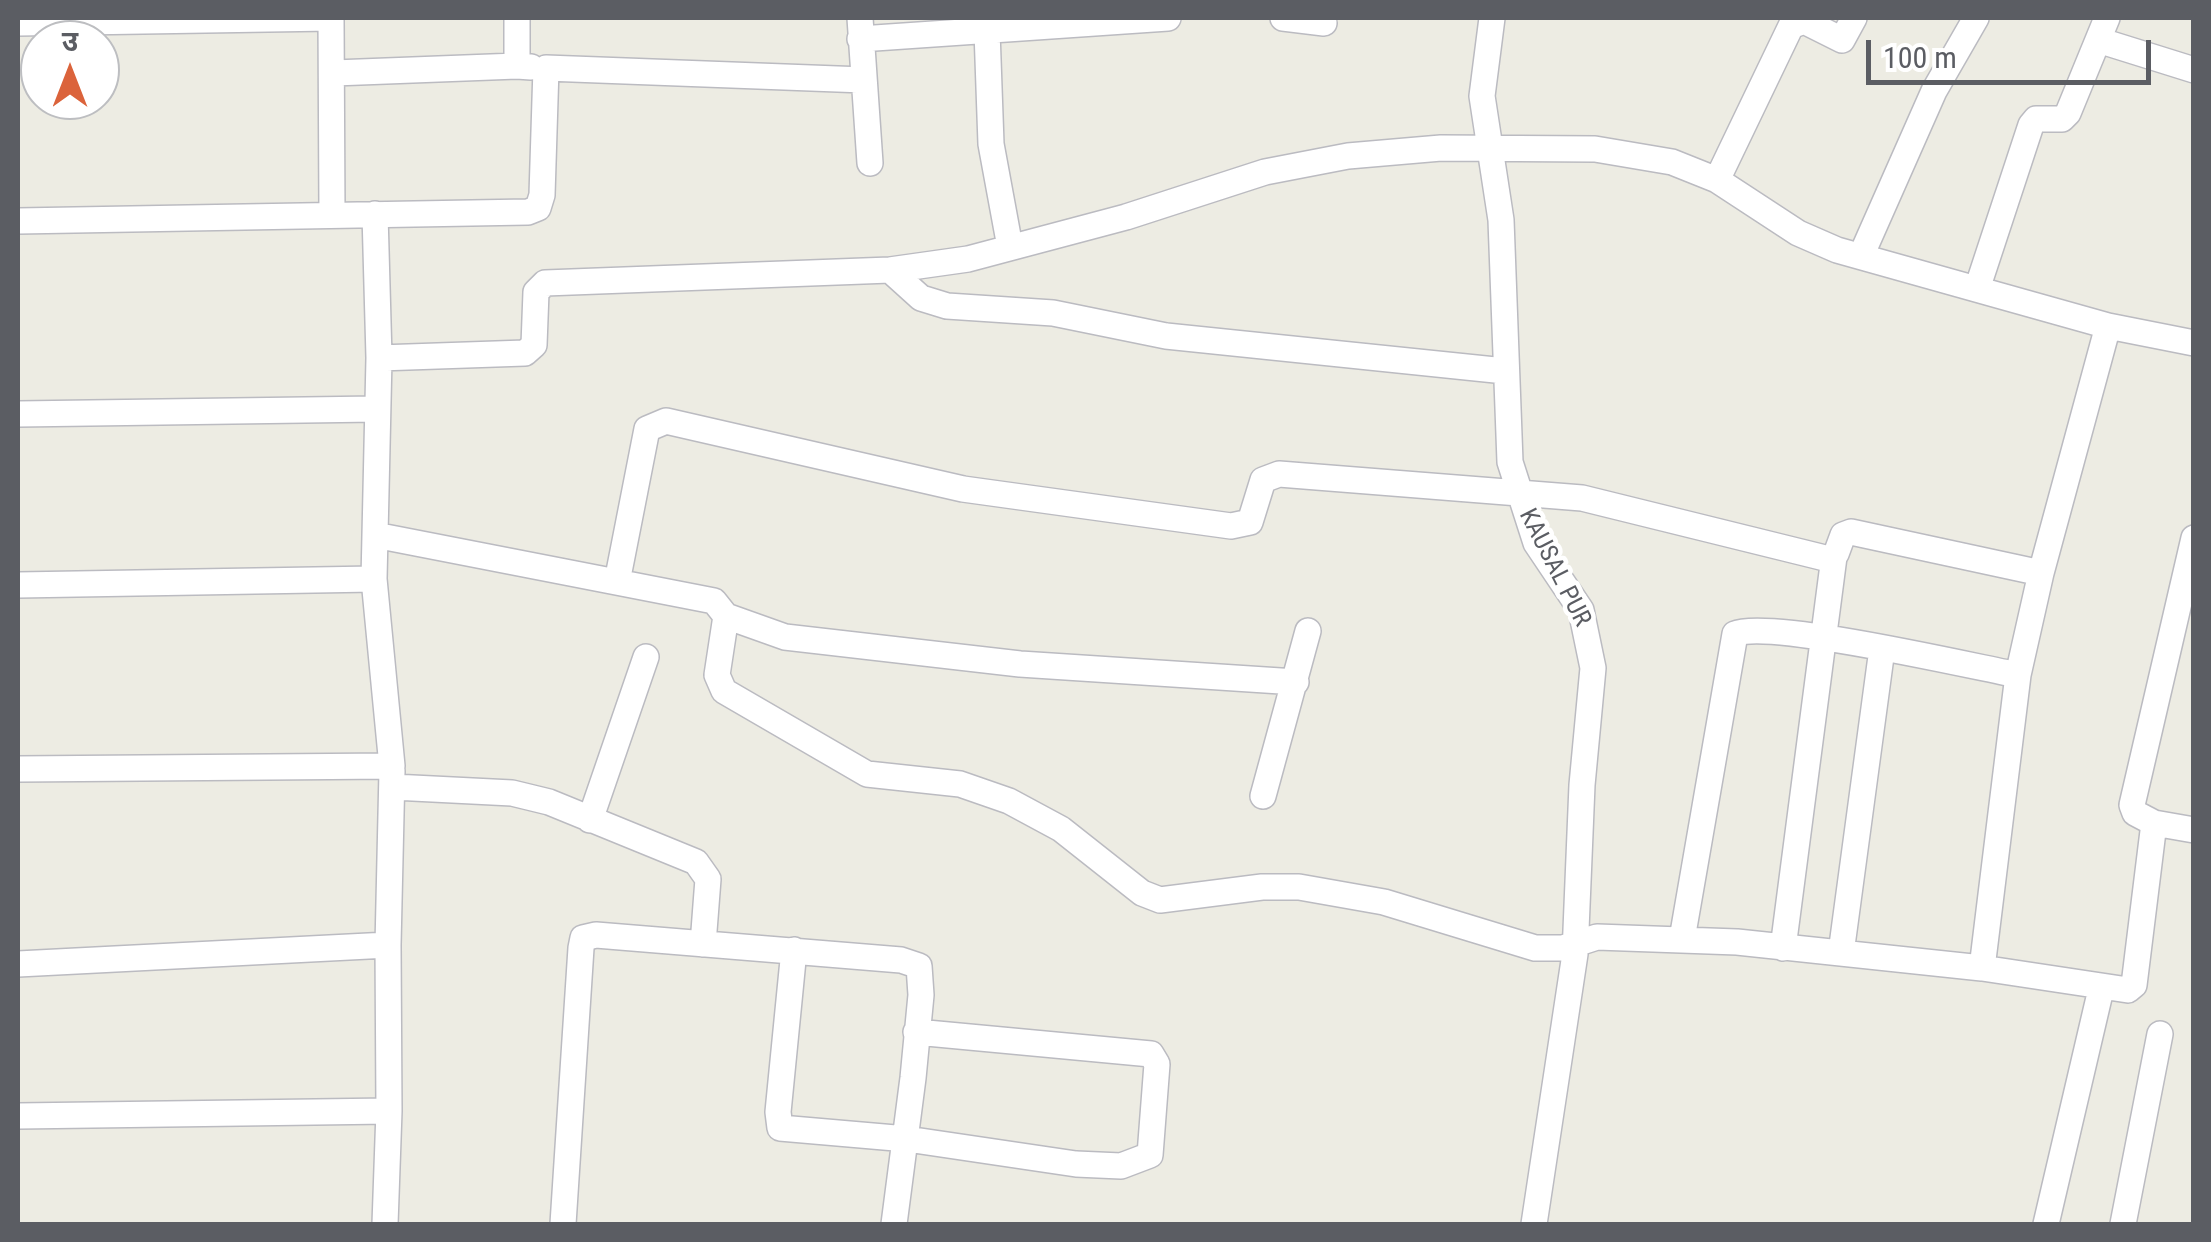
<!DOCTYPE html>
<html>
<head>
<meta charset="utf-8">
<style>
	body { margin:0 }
	#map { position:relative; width:2211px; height:1242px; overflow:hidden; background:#edece3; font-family:"Roboto Condensed","Noto Sans Devanagari",sans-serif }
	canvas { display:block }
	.frame { position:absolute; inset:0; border:20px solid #5b5d63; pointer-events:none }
	.north { position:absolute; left:20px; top:20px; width:100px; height:100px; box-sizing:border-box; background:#fff; border:2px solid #bdbec1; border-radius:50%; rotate:0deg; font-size:28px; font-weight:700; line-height:40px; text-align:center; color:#5b5d63 }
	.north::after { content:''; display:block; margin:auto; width:35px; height:45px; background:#db633b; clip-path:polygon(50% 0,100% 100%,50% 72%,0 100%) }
	.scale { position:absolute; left:1866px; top:40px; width:285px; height:45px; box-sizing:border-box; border:5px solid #5b5d63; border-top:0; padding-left:12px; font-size:30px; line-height:35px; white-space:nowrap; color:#5b5d63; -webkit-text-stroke:8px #fff; paint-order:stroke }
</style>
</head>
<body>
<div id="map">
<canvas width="2211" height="1242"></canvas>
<div class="frame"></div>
<div class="north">उ</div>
<div class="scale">100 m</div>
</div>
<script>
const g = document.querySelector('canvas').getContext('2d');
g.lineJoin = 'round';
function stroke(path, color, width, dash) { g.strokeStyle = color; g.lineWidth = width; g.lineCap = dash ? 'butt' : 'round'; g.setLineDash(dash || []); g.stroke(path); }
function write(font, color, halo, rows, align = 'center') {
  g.font = font + ' "Roboto Condensed",sans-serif'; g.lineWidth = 9; g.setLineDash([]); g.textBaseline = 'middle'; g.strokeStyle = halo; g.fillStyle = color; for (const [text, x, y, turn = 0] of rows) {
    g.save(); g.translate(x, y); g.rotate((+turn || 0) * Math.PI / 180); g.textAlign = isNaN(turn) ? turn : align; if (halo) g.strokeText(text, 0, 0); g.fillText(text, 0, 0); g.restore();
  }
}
const minor = new Path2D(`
	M331,18L332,215
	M517,18V66L531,67
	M860,18L870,163
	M1283,18L1324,23
	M1492,18L1482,96L1501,220L1510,462L1536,543L1581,610L1593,668L1582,785L1575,954L1534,1224
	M18,23L331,18
	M987,31L991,144L1010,247
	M860,39L1168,18
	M2098,40L2194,70
	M334,73L517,66
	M1717,180L1791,26L1804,21L1842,40L1854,18
	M375,214L379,358
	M18,221L528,212L538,208L542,195L546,68L864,80
	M1861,256L1934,91L1976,18
	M890,270L921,298L947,306L1053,313L1166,336L1505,371
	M1977,289L2031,125L2036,119H2062L2068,113L2107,18
	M18,414L376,409
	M375,535L714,601L726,616L785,637L1020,664L1296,682
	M2194,538L2132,805L2135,813L2154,823L2194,830
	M617,582L647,429L666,421L963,489L1231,526L1250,522L1263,480L1279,474L1582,498L1829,559L1836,554L1843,535L1851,532L2041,573
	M18,585L374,579L379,358L525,353L534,345L536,292L545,283L890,270L968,259L1126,217L1265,172L1348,156L1441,148L1595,149L1672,162L1717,180L1798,233L1837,250L2108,326L2194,343
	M726,616L717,675L724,691L867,774L960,784L1009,801L1061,829L1142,893L1160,900L1262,887H1299L1384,902L1535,948H1563L1597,937L1737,942L1982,968L2128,990L2134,985L2154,823
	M18,769L392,766L374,579
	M393,787L512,793L549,802L696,862L708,879L703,944
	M1263,796L1308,631
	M590,820L646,657
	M1682,939L1735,634C1768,619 1971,666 2018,675
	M388,945L392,771
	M1783,948L1834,557
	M794,950L778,1112L780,1128L907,1139L1076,1164L1121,1166L1150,1155L1157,1064L1151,1054L916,1032
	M1841,953L1882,649
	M18,964L388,945L389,1111L18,1116
	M1982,968L2018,675L2041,573L2108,326
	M385,1224L389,1111
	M563,1224L581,948L583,938L596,935L901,960L919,966L921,995L913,1078L894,1224
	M2046,1224L2101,989
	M2123,1224L2160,1034`);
stroke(minor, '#bbbbc1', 28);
stroke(minor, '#fff', 25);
write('25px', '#5b5d63', '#fff', [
	["KAUSAL PUR",1554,568,63]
]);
</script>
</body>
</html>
